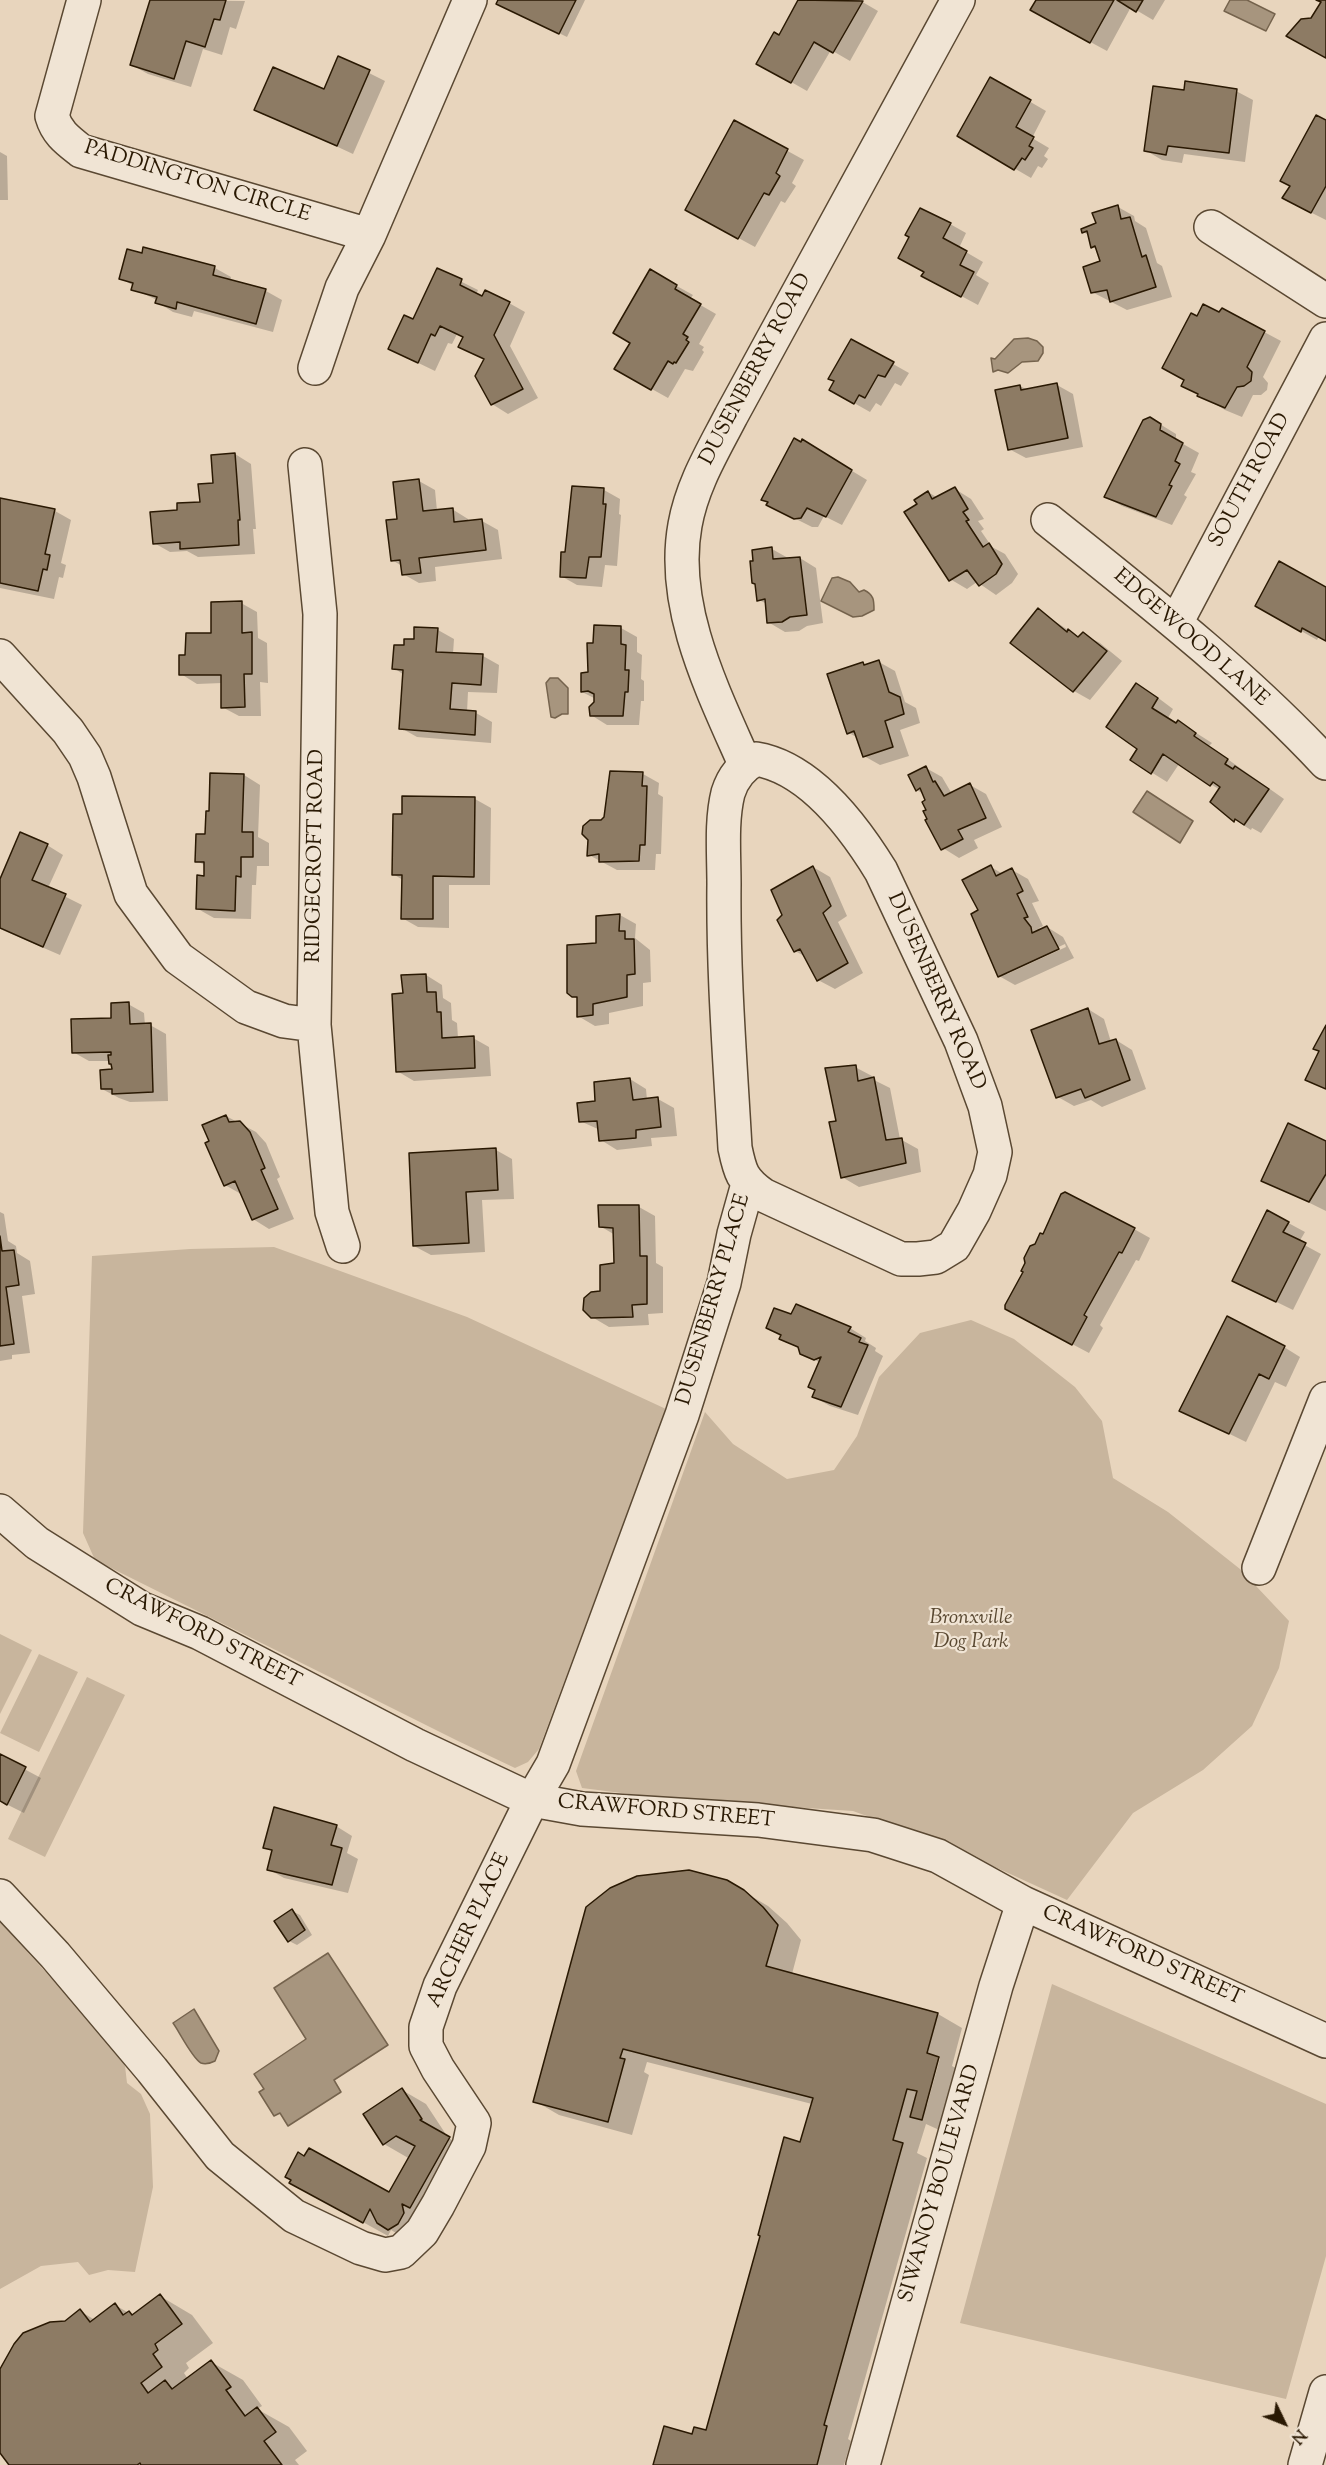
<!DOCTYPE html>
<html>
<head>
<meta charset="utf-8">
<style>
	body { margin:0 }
	#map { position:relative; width:1326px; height:2465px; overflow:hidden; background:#e8d5bd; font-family:"Sorts Mill Goudy",serif }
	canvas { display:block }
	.north { position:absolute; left:1254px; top:2393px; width:60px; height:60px; -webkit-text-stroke:4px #f0e4d4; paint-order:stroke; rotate:133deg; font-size:16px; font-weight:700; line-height:24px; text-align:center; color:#2a1903 }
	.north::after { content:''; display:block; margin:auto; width:21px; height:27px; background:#2a1903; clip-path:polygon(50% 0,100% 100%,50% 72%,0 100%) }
</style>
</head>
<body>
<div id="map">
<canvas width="1326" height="2465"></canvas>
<div class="north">N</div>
</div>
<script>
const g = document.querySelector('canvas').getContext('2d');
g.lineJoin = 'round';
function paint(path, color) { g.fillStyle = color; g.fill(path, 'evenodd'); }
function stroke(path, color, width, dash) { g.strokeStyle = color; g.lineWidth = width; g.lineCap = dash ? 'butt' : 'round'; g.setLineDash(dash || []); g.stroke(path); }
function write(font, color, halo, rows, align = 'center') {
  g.font = font + ' "Sorts Mill Goudy",serif'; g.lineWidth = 4.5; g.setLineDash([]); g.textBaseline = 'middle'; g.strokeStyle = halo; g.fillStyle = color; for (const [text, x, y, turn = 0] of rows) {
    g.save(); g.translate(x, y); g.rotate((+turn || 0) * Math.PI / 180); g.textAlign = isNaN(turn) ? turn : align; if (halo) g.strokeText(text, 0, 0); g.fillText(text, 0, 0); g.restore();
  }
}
paint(new Path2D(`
	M274,1247L467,1317L666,1409L539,1749L528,1762L515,1768L458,1741L95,1560L83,1533L92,1256L190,1249Z
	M971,1320L1014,1339L1075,1387L1102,1421L1113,1478L1168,1512L1240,1569L1289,1621L1279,1668L1252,1726L1203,1770L1133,1813L1067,1900L947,1845L853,1811L669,1799L582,1788L576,1771L705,1412L733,1444L787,1479L834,1470L857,1436L879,1377L920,1333Z
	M0,1634L32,1650L0,1714Z
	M39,1654L78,1672L39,1752L0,1733Z
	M87,1677L125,1695L45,1857L8,1839Z
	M0,1922L113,2046L125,2066L127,2083L141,2094L150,2114L153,2187L135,2272L108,2270L89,2275L78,2262L41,2266L0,2289Z
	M1052,1984L1326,2104V2256L1286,2399L960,2323Z`), '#c8b59d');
const water = new Path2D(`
	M1230,0H1247L1275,14L1266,31L1224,11Z
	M1028,338L1037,341L1043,347V353L1038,361L1022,362L1008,373L998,370L993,372L991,358L995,359L1014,339Z
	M838,577L850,582L859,592L864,590C874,595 874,600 874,610L862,616L853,617L821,601L832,578Z
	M550,678H558L568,688V714H562L555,718L551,717L546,683Z
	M1147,791L1193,821L1180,843L1133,812Z
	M328,1953L388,2045L334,2080L341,2092L288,2126L280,2113L274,2116L259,2092L264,2089L254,2074L306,2039L274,1988Z
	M194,2009L219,2051L215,2061C211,2063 206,2065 201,2063C192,2058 179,2031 173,2023Z`);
paint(water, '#a7957e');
stroke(water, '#75634d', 1.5);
paint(new Path2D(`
	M152,0L245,1L236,29L230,27L222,55L203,49L191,87L148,74L132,65Z
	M500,0H585L567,37L506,7Z
	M800,0H859L878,11L850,61L831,50L807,91L758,63L779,37Z
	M1037,0H1165L1153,20L1131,7L1107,51L1048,19Z
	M339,58L385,81L353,154L256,109L325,91Z
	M991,79L1046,111L1032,138L1049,148L1044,156L1048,159L1042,168L1038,166L1031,178L959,136Z
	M1236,91L1253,100L1245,162L1184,154L1182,163L1162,160L1145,150L1185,92Z
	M735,122L804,160L792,183L796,186L785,203L781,201L755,247L687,210Z
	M1326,122V220L1300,207Z
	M0,152L7,156L8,200H0Z
	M1118,207L1134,216L1135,221L1146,228L1157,263L1162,266L1172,297L1127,310L1092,292L1102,262L1098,250L1092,247L1089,235L1083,232L1098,224Z
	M950,224L966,233L959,248L983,262L976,275L989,283L978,305L939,284L926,272L911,236Z
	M144,249L215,268L231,277L230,281L266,291L282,300L273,332L194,311L192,317L173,312L157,302V300L133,289L134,286L120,278L142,255Z
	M438,270L478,290L476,295L509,303L525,312L510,346L538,398L508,414L492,404L485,360L460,346L464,338L457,334L452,344L448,343L435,371L406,357L414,321Z
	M650,271L693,295L690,299L716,314L699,344L704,347L702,350L704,352L693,371L685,369L668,398L616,369L632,342Z
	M1223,310L1281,341L1263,377L1268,383L1267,390L1261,395H1253L1242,417L1225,410L1183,385Z
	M893,364L909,373L901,386L895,383L881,406L876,403L870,412L831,390Z
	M1057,385L1073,394L1083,447L1026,458L1009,449L1020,386L1028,390Z
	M1150,418L1176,434V440L1199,453L1191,472L1196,474L1184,495L1187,497L1172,525L1122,506L1106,497Z
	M819,451L867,480L842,525L824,516L818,527H812L784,513Z
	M235,454L251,464L256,529H253L255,554L198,557L187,551L170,552L154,543L201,503Z
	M419,481L435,490L437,511L452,509L468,519L469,522L482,521L498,530L502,559L435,567L436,581L419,583L403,574L402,566L392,560L399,520Z
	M955,489L971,499L984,519L978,521L984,529L981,531L992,547L1005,554L1018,574L1012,583L996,595L977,582L967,589L950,579L920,504L928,492L938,498Z
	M604,490L620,499L619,514L621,515L617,566L605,565L602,587L577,585L561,576L566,554Z
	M0,499L55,511L71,520L61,563L66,565L63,578L59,577L54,599L0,588Z
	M772,549L788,558H800L816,568L823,623L807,626L799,631L785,632L768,622L767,604L759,600Z
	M1326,589V640L1319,636L1317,640L1257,606Z
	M241,603L257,612L258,638L267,643L268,683L260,682L261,716H239L222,707V683L197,684L181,674L187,656L213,634Z
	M1038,610L1080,638L1083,634L1100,643L1122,661L1090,700L1074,691Z
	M621,628L637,637V652L642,655L641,679L644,681V701H641L639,725H607L591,715L596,699L582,692L589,673L594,644Z
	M438,630L454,639L453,654L483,656L499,665L497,693L468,692L467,712L476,713L492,722L491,743L417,737L401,728L404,675L394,668L405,647Z
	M879,662L895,671L905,702L916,708L920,723L900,730L909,756L880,765L864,756L858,738L849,733L863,664L867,666Z
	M1153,694L1173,709L1168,718L1177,724L1179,722L1212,743L1209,746L1284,799L1261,833L1252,828L1251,830L1221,811L1220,790L1179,764L1167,782L1151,772L1139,748Z
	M926,768L942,777L952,794L970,785L986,794L1002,827L974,840L978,848L959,858L943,848L928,810L927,800L925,795L917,790Z
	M643,774L659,783L658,794L663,797L661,854H656L655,870H617L589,855L601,822Z
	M244,775L260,785L258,837L269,843V866H257L256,885H252L251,919L214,918L198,909L206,866L197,861L207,836Z
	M475,799L491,808L490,885H449V928L418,927L402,918L403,880L393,874L403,815Z
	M47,845L63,855L48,888L82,905L60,955L0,929V882Z
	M813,867L830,877L847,916L838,922L863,973L835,989L818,980L806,957L795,951Z
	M991,867L1003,874L1012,870L1028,879L1039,901L1032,903L1043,926L1039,928L1041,930L1047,927L1063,937L1074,958L1015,985L999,976L980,911ZM1065,944L1066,947L1007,974V971Z
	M620,915L636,924L635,938L650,950L651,982L643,983V1006L609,1013V1024L595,1026L578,1016L579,999L573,996L597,944Z
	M426,975L442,985L443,998L451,1003L452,1020L457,1023L458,1038H473L489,1047L491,1076L414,1081L397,1071L404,995Z
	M128,1004L144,1013L145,1025H150L166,1034L168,1101L130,1102L119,1098L102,1089L113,1071L110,1061H89L73,1052Z
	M1088,1009L1104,1019L1111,1042L1116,1040L1132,1050L1146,1089L1102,1107L1091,1100L1074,1106L1058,1097Z
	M855,1067L872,1076V1079L890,1088L900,1139L918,1149L921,1172L859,1187L842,1177L838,1122Z
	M630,1079L646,1089L647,1100L658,1099L674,1108L677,1136L651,1138L652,1146L617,1150L601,1140L600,1130L580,1121L597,1102Z
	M226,1116L256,1132L266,1143L280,1177L277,1179L294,1219L269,1229L253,1219L241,1194L225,1185L211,1142Z
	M1326,1142V1211L1263,1180Z
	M496,1150L512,1159L514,1199L482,1200L485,1252L431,1255L414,1246Z
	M639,1207L655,1216L656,1263L663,1267V1313L648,1314L649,1325L609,1327L592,1317L601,1292L616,1264L615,1235L600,1226Z
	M0,1212L4,1214L8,1241L16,1246L17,1253L30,1261L35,1294L22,1296L30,1353L12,1355V1359L0,1361Z
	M1268,1212L1305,1232L1299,1242L1321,1254L1293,1310L1250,1289Z
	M1134,1229L1150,1238L1139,1261L1136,1260L1100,1325L1103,1328L1089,1353L1023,1318L1044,1236Z
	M792,1316L850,1328L866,1338L865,1341L876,1348L875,1351L883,1356L858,1415L830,1406L814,1397L820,1363L768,1328Z
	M1284,1347L1300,1357L1286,1387L1275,1382L1246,1442L1181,1410Z
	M0,1756L41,1778L24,1813L0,1801Z
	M336,1826L352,1836L347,1853L358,1859L348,1893L284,1878L268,1869L273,1852L264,1847Z
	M727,1882L768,1906L787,1923L801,1940L792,1974L938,2014L962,2028L952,2066L963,2072L946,2133L926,2124L917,2153L927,2158L848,2439L851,2441L844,2465H655L693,2435L707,2432L812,2104L647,2062L644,2072L649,2075L632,2135L559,2115L535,2101ZM937,2058H940L927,2105L924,2104Z
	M292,1911L300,1915L312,1935L297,1945L289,1941Z
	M402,2090L426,2104L445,2133L443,2135L474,2152L413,2243L391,2230L388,2236L316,2196L390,2194L410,2159L384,2144Z
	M160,2296L192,2315L213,2343L186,2363L189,2368L184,2373L188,2379L211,2362L243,2380L262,2406L257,2409L289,2427L307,2451L295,2460L299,2465H11L0,2451V2371L80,2311L95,2320L115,2305L134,2316Z`), '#0003');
const building = new Path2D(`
	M150,0H226L220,20L214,19L205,47L186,41L174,79L130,65Z
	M498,0H576L559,34L496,4Z
	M798,0L863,1L833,53L814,42L791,83L756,64L774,32L779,35Z
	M1036,0H1114L1090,43L1030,10Z
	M1117,0H1143L1136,12Z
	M1316,0H1326V58L1286,36L1301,19L1311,18L1321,2Z
	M338,56L370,70L337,146L254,110L273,67L324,89Z
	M990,77L1031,100L1016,127L1034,137L1029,146L1033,148L1025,160L1022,158L1014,170L957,136Z
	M1185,81L1237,89L1229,153L1168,146L1166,155L1144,151L1153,86L1184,90Z
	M1316,115L1326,120V186L1311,213L1282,198L1290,186L1280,181Z
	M734,120L788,149L776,173L780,176L769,195L764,193L738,239L685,210Z
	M1118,205L1121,219L1130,217L1142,257L1146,255L1156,287L1110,302L1107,290L1091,293L1083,267L1100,261L1095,246L1091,248L1087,231L1082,233L1081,229L1096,223L1092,213Z
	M920,208L951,223L943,238L967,251L960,265L974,272L961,297L921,276L924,272L898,258L909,237L905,235Z
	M143,247L215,266L213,275L266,289L256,324L177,302L176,309L155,303L157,297L131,290L133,283L119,279L127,249L142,253Z
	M437,268L462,279L460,285L482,296L485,290L510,302L494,335L523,389L491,405L475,376L484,359L458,347L463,337L440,326L435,336L431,334L418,363L388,349L404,315L413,319Z
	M650,269L677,285L675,289L701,304L683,334L688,337L686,340L689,342L676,363L674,362L673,364L668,361L651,390L614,369L630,343L613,333Z
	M1203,304L1219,312L1222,308L1265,331L1247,367L1252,372L1251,381L1244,386L1237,387L1225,408L1197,396L1198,394L1181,386L1184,380L1162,368L1191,313L1197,316Z
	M851,339L894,362L885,377L878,375L865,398L859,395L854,404L829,390L834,381L828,379Z
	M1057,383L1068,438L1008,450L995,390L1020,385L1021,390Z
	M1150,417L1161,424L1160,430L1183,443L1175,461L1180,464L1169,485L1172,486L1156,517L1104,497L1143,420Z
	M794,438L801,442L802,439L852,470L826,517L807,508L801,518L794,519L766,505L768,502L761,500Z
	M235,453L240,520H238L239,545L180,549V542L153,544L150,512L177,510V503L200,502L198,484L213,483L211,455Z
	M419,479L423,511L453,508L454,522L482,519L486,550L419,558L421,573L402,575L400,560L391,561L386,520L397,519L393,482Z
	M572,486L604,488L603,504H606L601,557H589L586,578L560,577L561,552H565Z
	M955,487L968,509L963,512L969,520L966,521L983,547L989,543L1002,564L996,574L979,586L967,570L949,581L904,512L917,504L914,500L928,491L932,499Z
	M0,498L55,509L45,554L50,555L47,570L43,569L38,591L0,583Z
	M772,547L773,559L800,557L807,615L790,617L782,622L767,623L765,599L757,601L755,584L752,583L750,561H753L752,550Z
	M1279,561L1326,587V641L1302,628L1301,632L1255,606Z
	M242,601V633L252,632V674H244L245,707L221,708V675H179V655H185L186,633H211V602Z
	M1038,608L1067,632L1068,629L1078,637L1083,632L1107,651L1073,692L1010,643Z
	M594,625L621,626V644L626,645L625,670H629L628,692H625L623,716H590L589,707L594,702V694L588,691L581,692V673L588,672L587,643H593Z
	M414,627L438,628L436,652L483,654L481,685L452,683L450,709L476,711L475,735L399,729L403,670L392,669L394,645H404V639H414Z
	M879,660L889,692L900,697L904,714L885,721L893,747L863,757L854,731L847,734L827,674L863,662L864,665Z
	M1136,683L1158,698L1152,708L1176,723L1178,720L1196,733L1194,736L1228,759L1225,764L1233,769L1235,766L1269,789L1244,825L1235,819L1234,822L1210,802L1220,787L1213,782L1210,786L1163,754L1151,774L1130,760L1137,749L1106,727Z
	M926,766L933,782L935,781L944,796L970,783L986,818L958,830L963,839L941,850L925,820L927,819L923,811L926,810L922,802L925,800L920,788L916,791L908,775Z
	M610,771L643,772L642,786H647L645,845H640L639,861L599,862V854L587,856L588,840L582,834L583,826L590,820H601L604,817Z
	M210,773L244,774L242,832H253V857H241V877L236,876L235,911L196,909L197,875L204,876V862H195L196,834H205L206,811H209Z
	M402,796L475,797L474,877L433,876V919H401L402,875H392L393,814H402Z
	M20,832L48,844L32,880L66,894L43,947L0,928V879Z
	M991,865L996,876L1012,868L1023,891L1017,894L1028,917L1024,918L1031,927L1032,933L1047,926L1059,949L998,977L971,914L978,910L962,880Z
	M813,866L831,906L823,913L848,963L817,981L800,949L794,952L777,920L782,915L771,890Z
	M620,914L619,931H625V939H634L635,974L627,975V997L593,1004V1015L577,1017V997H572L567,993V945L596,943V916Z
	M426,974L427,992H436L437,1012H441L442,1038L474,1036L475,1068L396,1072L392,994L403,993L401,975Z
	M129,1002L130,1024L151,1023L153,1092L112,1094V1089H101L100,1070L112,1069L111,1064H109L108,1055H111V1052L72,1053L71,1019L111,1018V1003Z
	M1088,1008L1099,1044L1116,1039L1130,1080L1085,1098L1081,1089L1056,1098L1031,1030Z
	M1326,1025V1089L1305,1080L1319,1051L1313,1049Z
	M856,1065L858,1081L874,1077L886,1140L902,1138L906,1163L841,1178L829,1122L836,1121L825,1068Z
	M630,1078L633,1100L658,1097L661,1127L636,1130V1138L599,1141L597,1121L579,1122L577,1103L595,1101L594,1082Z
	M226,1115L229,1122L240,1121L250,1132L265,1168L261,1170L278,1209L252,1220L235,1181L224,1186L205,1143L209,1141L202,1125Z
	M1288,1123L1326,1141V1174L1309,1202L1261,1181Z
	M496,1148L498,1190L466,1192L469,1243L413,1246L409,1153Z
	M1065,1192L1135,1228L1122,1253L1119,1252L1084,1315L1087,1317L1072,1345L1005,1309V1305L1023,1272L1021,1271L1025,1263L1024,1258L1030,1246L1035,1244L1040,1233L1043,1234L1061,1194Z
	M598,1205H639L640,1256H647V1304L632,1305L633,1317L591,1318L583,1310L584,1298L591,1292L600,1291V1265L614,1263L613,1228L599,1227Z
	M1267,1210L1289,1222L1283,1232L1306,1243L1276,1302L1232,1281Z
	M0,1236L2,1251L14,1250L19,1285L6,1287L14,1344L0,1346Z
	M796,1304L851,1327L848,1332L861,1338L859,1342L868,1345L841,1407L812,1397L815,1390L808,1387L821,1357L814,1360L800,1354L798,1347L779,1339L781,1335L766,1328L774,1308L791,1314Z
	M1227,1316L1285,1346L1269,1379L1259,1374L1229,1434L1179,1411Z
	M0,1754L26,1767L7,1805L0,1801Z
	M274,1807L337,1825L331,1845L342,1848L332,1885L267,1870L272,1850L263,1848Z
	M689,1870L727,1880L744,1890L763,1907L778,1925L766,1966L938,2013L927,2053L939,2057L922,2120L910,2117L917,2091L907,2089L893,2140L903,2143L824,2425L827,2426L817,2465H653L664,2426L692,2434L694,2427L706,2430L760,2236L758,2235L784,2137L800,2142L813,2098L623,2049L620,2058L625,2059L608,2122L533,2102L586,1907L610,1888L637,1876Z
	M292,1909L305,1930L288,1942L274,1921Z
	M402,2088L422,2119L420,2120L450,2137L410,2208L402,2204L404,2213L398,2224L388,2230L377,2223L370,2209L363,2223L289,2183L291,2180L285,2177L298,2152L304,2156L309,2148L389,2192L415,2146L396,2136L383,2145L363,2114Z
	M160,2294L182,2324L155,2344L158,2350L153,2354L162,2367L141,2383L148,2393L165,2380L172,2389L211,2360L231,2387L226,2390L245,2416L257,2407L276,2432L264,2441L282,2465H141L140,2463L137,2465H9L0,2453V2369L14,2344L23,2333L50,2322L65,2321L80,2309L90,2322L115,2303L123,2315L129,2311L132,2315Z`);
paint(building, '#8d7b64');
stroke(building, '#2a1903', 1.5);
const street = new Path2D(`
	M84,0L52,116C57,133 67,140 81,151L369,235
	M1211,227L1326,301
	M315,368L342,288L369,235L470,0
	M305,465L320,614L314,1025L332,1212L343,1246
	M1048,520C1144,597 1242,673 1326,763
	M1176,623L1326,339
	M0,656L68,731L85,756L94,777L131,894L178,958L246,1007L284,1021L314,1025
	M756,759C810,768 854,827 881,871L961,1041L985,1106L995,1152L990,1175L974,1211L954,1246L936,1257L918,1259H901L763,1195C742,1180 740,1172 735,1148C730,1060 723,972 724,884C724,854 721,821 728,793C733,777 742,766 756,759Z
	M745,764C713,691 670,607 685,525C692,485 713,451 731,416L958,0
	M0,1511L37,1543L142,1609L200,1633L415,1745L532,1800L582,1809L758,1820L873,1835L938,1856L1023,1903L1326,2041
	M1259,1568L1326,1399
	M0,1896L55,1955L152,2070L220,2156L294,2216L361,2248L385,2255L401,2252L422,2232L438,2205L469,2146L474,2123L438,2069L426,2046V2027L440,1986L532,1800L553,1764L682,1415L724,1283L734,1234L748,1184
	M863,2465L996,1986L1023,1903
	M1305,2465L1326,2392`);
stroke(street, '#5a4832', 36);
stroke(street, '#f0e4d4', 33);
write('21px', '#2a1903', '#f0e4d4', [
	["PADDINGTON CIRCLE",197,183,17],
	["DUSENBERRY ROAD",757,370,-62],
	["SOUTH ROAD",1251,481,-62],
	["EDGEWOOD LANE",1190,639,41],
	["RIDGECROFT ROAD",317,856,-89],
	["DUSENBERRY ROAD",935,992,66],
	["DUSENBERRY PLACE",715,1300,-74],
	["CRAWFORD STREET",202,1635,27],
	["CRAWFORD STREET",666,1813,5],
	["ARCHER PLACE",470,1931,-65],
	["CRAWFORD STREET",1142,1957,24],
	["SIWANOY BOULEVARD",941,2184,-74]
]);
write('italic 21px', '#594831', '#f0e4d4', [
	["Bronxville",971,1619],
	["Dog Park",971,1643]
]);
</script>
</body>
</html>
